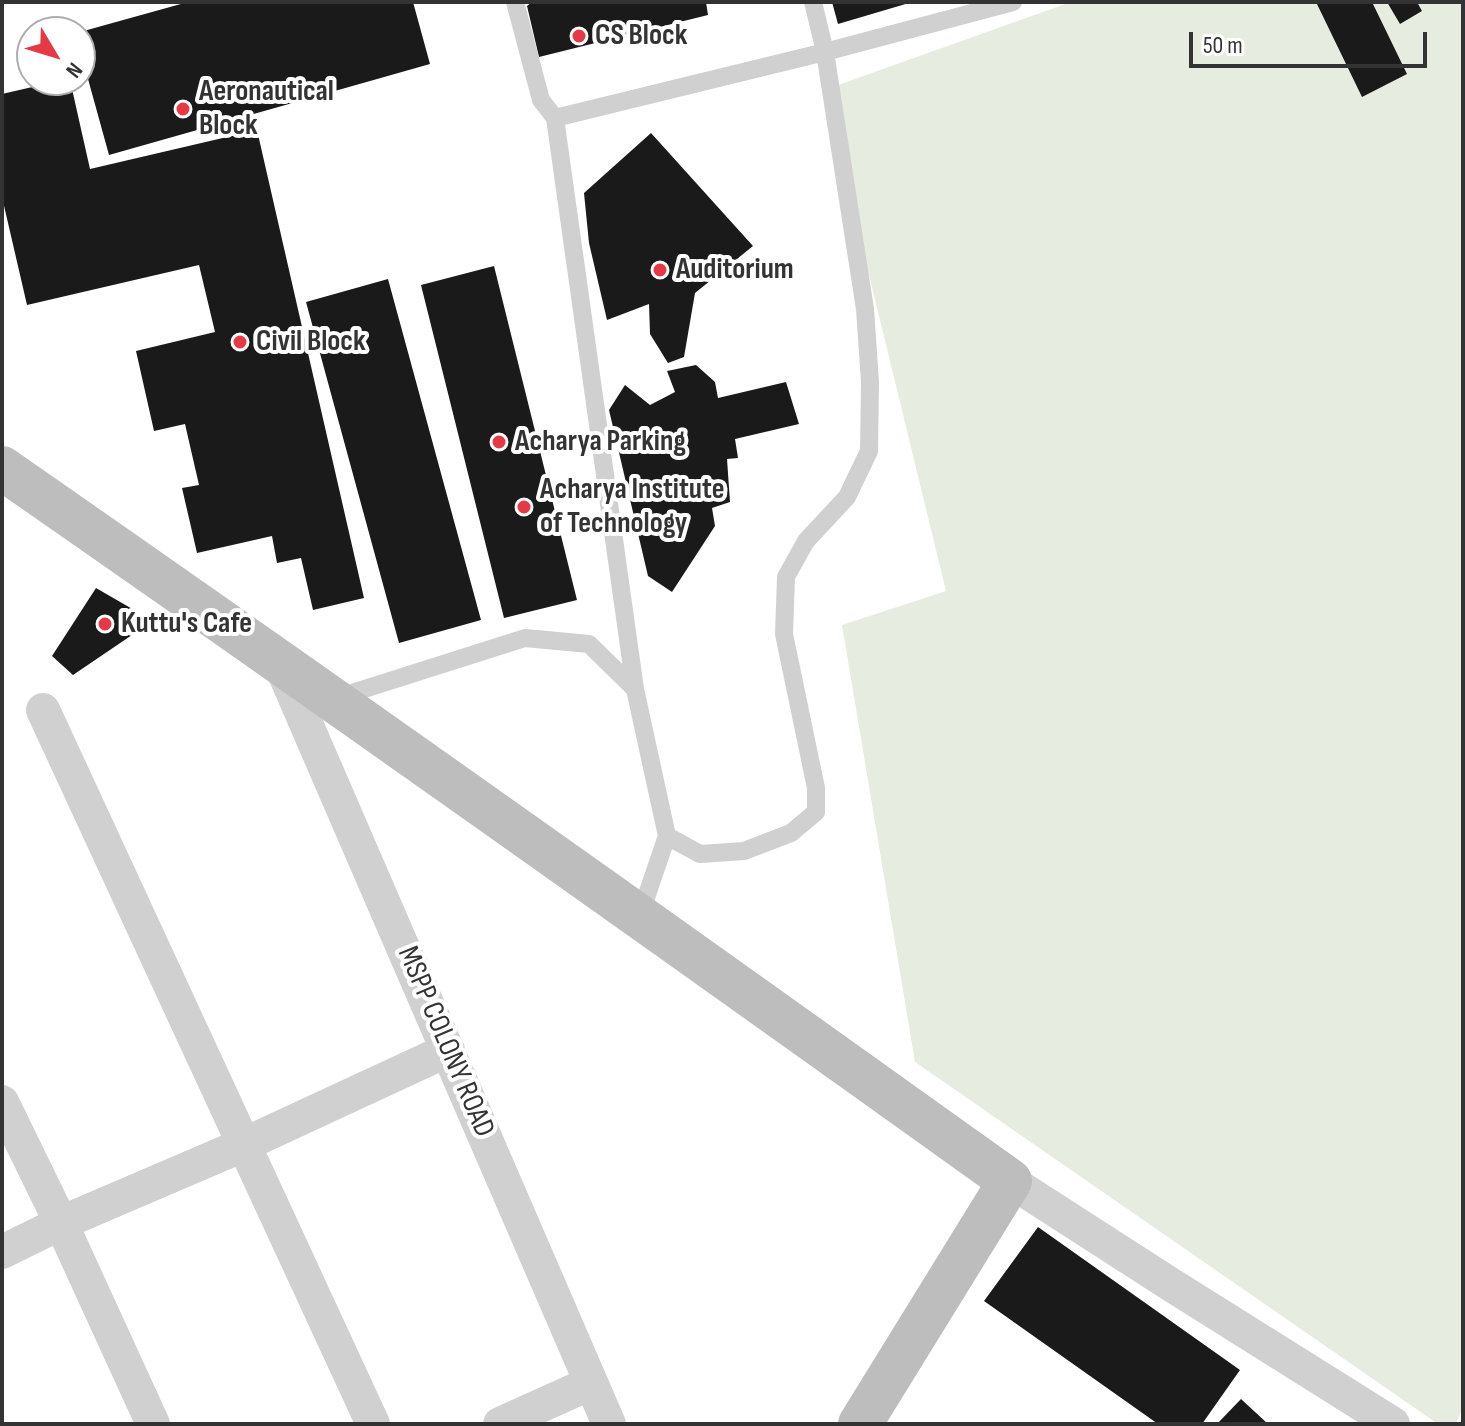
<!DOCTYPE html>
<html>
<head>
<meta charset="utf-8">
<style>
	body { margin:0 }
	#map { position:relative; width:1465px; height:1426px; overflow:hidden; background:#fff; font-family:"Sofia Sans Condensed",sans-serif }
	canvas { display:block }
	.frame { position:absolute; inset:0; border:4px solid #333; pointer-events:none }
	.north { position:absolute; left:16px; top:16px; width:80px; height:80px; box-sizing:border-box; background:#fff; border:2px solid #adadad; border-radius:50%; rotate:128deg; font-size:22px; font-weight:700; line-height:32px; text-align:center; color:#333 }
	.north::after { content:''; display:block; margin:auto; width:28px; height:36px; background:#e63946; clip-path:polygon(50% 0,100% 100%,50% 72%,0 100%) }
	.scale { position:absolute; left:1189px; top:32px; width:238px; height:36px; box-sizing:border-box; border:4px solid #333; border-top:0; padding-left:10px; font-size:24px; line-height:28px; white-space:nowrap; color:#333; -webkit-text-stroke:6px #fff; paint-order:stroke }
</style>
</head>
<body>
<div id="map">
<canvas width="1465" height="1426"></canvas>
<div class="frame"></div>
<div class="north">N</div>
<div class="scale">50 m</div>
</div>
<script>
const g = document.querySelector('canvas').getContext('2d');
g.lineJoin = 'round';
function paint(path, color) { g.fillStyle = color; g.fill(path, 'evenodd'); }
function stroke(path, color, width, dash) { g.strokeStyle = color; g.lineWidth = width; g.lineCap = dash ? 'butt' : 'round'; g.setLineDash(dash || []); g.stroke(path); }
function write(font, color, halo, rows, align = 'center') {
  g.font = font + ' "Sofia Sans Condensed",sans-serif'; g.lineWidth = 8; g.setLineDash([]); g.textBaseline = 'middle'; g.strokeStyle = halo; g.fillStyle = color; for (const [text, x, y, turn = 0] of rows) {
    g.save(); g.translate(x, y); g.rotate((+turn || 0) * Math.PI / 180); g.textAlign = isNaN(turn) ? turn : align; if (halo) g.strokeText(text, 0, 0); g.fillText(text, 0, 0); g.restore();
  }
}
paint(new Path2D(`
	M1071,2H1463V1407L1456,1424H1438L915,1062L842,625L946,591L824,90Z`), '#e6ecdf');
paint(new Path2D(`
	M188,2H413L430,64L109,155L80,50V32Z
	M532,2H706L708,15L539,57L527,6Z
	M832,2H909V3L838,24Z
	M1316,2H1372L1407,74L1362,97Z
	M1387,2H1417L1422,11L1400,24Z
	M40,80H70L90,169L257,130L364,598L313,610L301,558L277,563L272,536L197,553L182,488L199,485L185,424L154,431L136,351L215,332L199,265L27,305L2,197V94L41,85Z
	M651,133L753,246L695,293L684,357L668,363L650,334L649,304L607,320L589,243L584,193Z
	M494,266L577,600L504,618L421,285Z
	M388,279L481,620L399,643L306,302Z
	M696,365L715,382L718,398L786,382L799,424L735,439L738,458L727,459L730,502L712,508L715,526L672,592L648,576L609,410L625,385L650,405L675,392L667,371Z
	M96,588L141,614L132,635L73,675L52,656Z
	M1038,1227L1240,1370L1202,1424H1158L984,1301Z
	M1241,1399L1268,1424H1217Z`), '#1a1a1a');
stroke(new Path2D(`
	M515,2L541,100L555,118L825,52L1013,2
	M555,118L635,689
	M336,698L525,638L589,644L635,689L667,836L640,915
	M667,836L700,854L744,851L791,833L816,812V788L784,634L786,577L806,541L847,497L869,451L870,382L865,309L825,52L813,2`), '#d0d0d0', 18);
stroke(new Path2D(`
	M279,661L609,1424
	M43,710L373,1424
	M2,1102L61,1223L153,1424
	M1010,1181L1170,1284L1393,1424
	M2,1252L61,1223L243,1145L448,1050
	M500,1424L591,1383`), '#d0d0d0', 34);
stroke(new Path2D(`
	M2,468C340,703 675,941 1010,1181L860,1424`), '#bdbdbd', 44);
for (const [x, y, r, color] of [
	[579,36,8,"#e63946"],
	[183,109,8,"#e63946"],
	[660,270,8,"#e63946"],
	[240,342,8,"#e63946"],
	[499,442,8,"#e63946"],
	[524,507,8,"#e63946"],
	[105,624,8,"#e63946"]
]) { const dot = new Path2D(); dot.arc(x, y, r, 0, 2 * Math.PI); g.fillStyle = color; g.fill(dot); stroke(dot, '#fff', 3); }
write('bold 30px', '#333', '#fff', [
	["CS Block",595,36],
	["Aeronautical",199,92],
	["Block",199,126],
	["Auditorium",676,270],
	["Civil Block",256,342],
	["Acharya Parking",515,442],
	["Acharya Institute",540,490],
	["of Technology",540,524],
	["Kuttu's Cafe",121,624]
], 'left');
write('30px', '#333', '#fff', [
	["MSPP COLONY ROAD",445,1042,67]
]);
</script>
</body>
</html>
